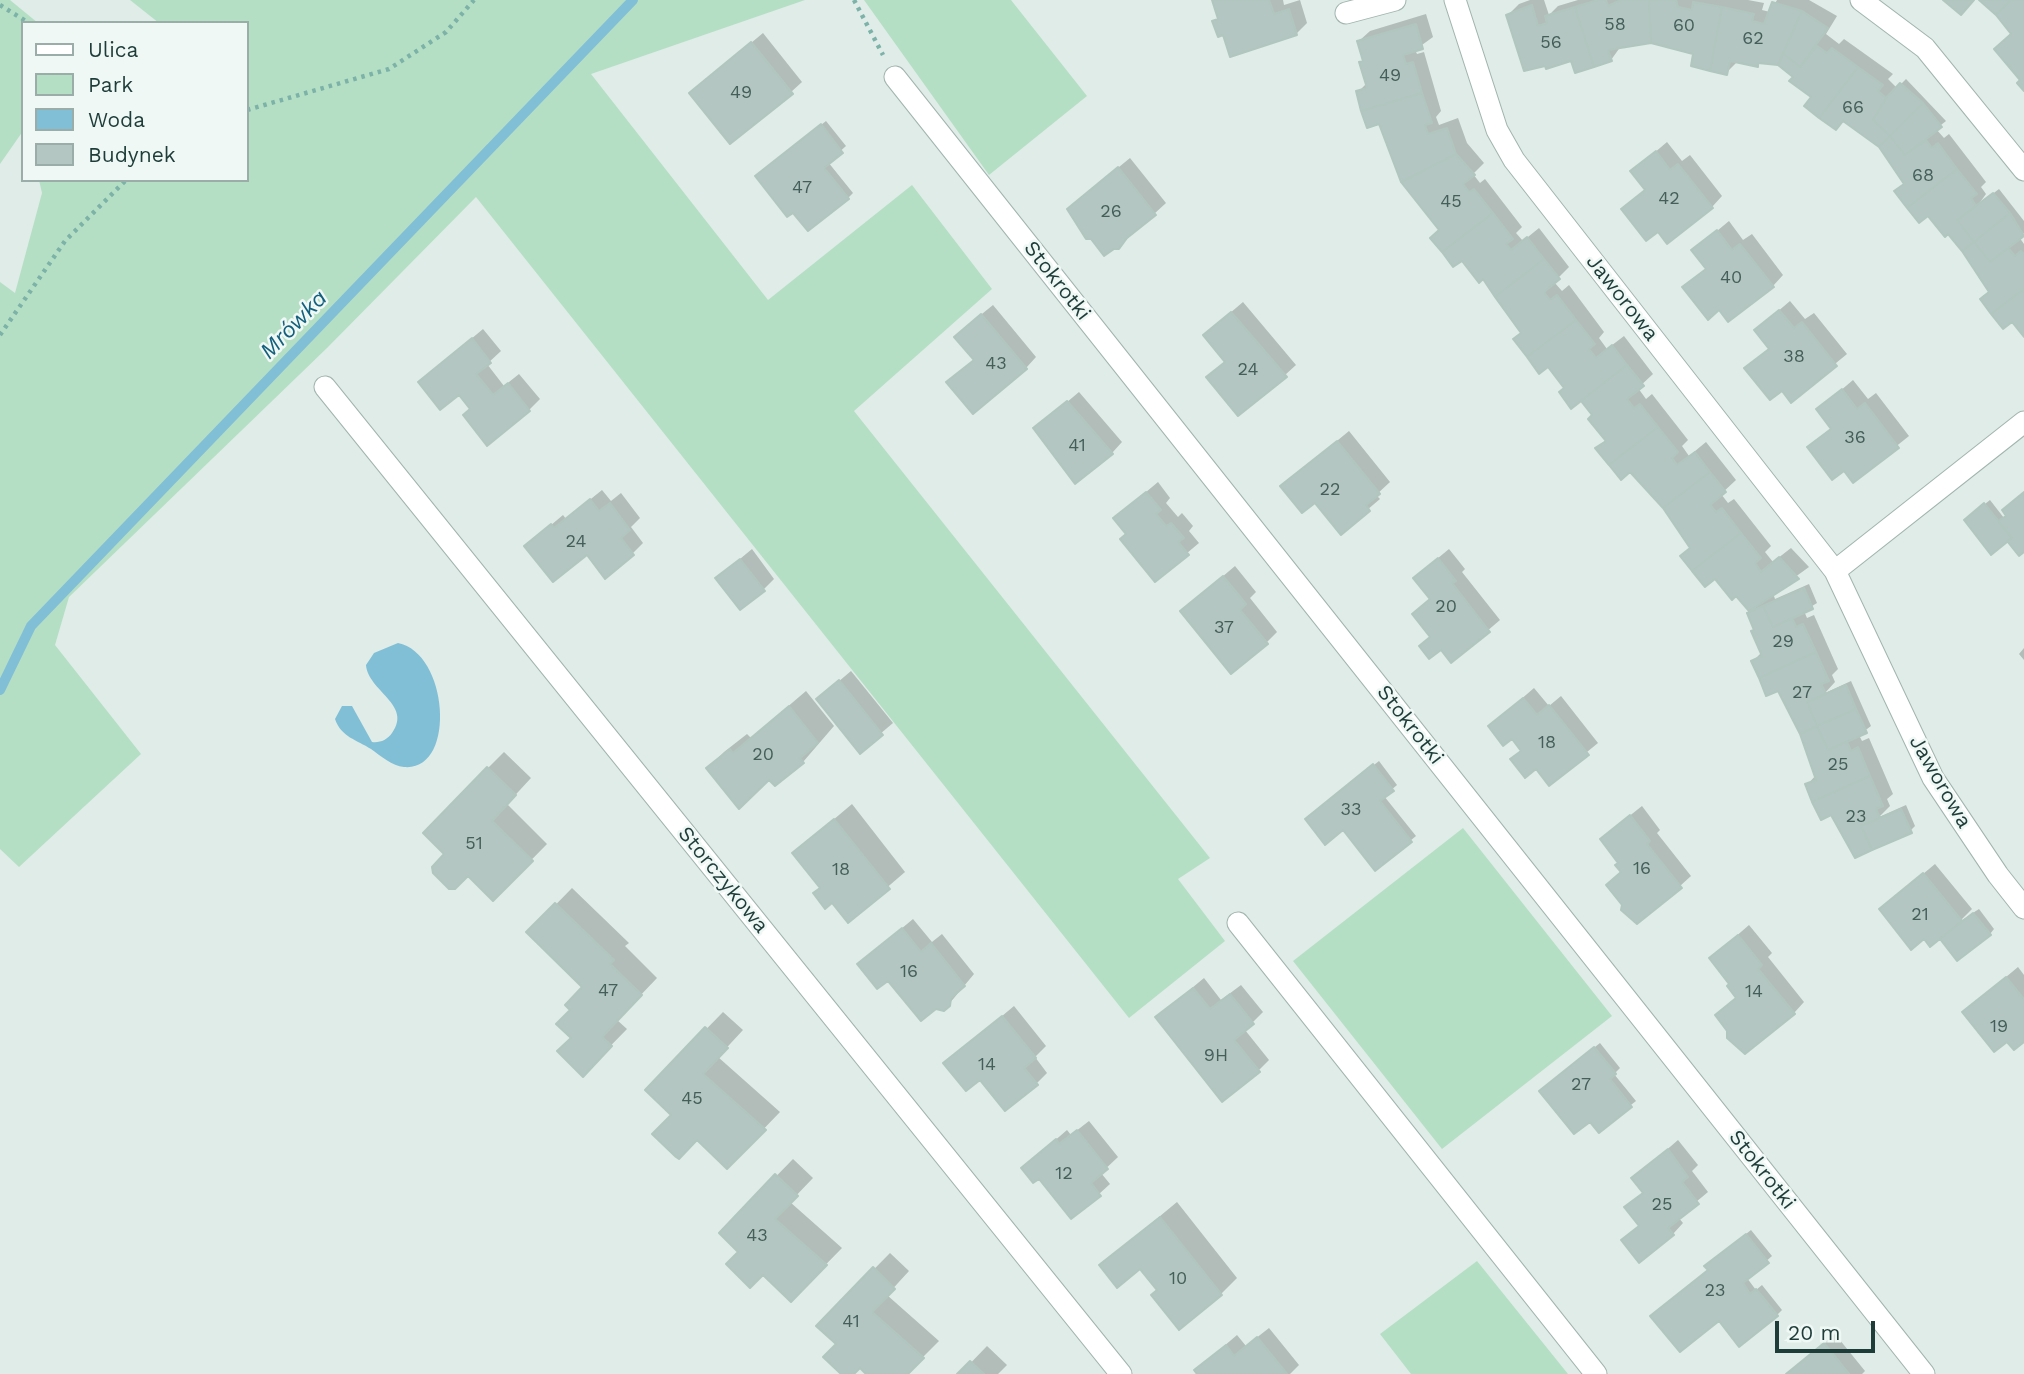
<!DOCTYPE html>
<html>
<head>
<meta charset="utf-8">
<style>
	body { margin:0 }
	#map { position:relative; width:2024px; height:1374px; overflow:hidden; background:#dfece7; font-family:"Work Sans",sans-serif }
	canvas { display:block }
	.legend { position:absolute; left:21px; top:21px; width:228px; height:161px; box-sizing:border-box; background:#eff8f5; border:2px solid #9bada9; margin:0; padding:9px 12px; list-style:none; font-size:21px; color:#1e3d38 }
	.legend li { display:flex; align-items:center; gap:14px; height:35px }
	.legend b { width:35px; border:2px solid #9bada9 }
	.scale { position:absolute; left:1775px; top:1321px; width:100px; height:32px; box-sizing:border-box; border:4px solid #1e3d38; border-top:0; padding-left:9px; font-size:21px; line-height:24px; white-space:nowrap; color:#1e3d38; -webkit-text-stroke:5px #eff8f5; paint-order:stroke }
</style>
</head>
<body>
<div id="map">
<canvas width="2024" height="1374"></canvas>
<ul class="legend">
<li><b style="height:9px;background:#fff"></b>Ulica</li>
<li><b style="height:19px;background:#b5dfc5"></b>Park</li>
<li><b style="height:19px;background:#81bfd6"></b>Woda</li>
<li><b style="height:19px;background:#b4c6c1"></b>Budynek</li>
</ul>
<div class="scale">20 m</div>
</div>
<script>
const g = document.querySelector('canvas').getContext('2d');
g.lineJoin = 'round';
function paint(path, color) { g.fillStyle = color; g.fill(path, 'evenodd'); }
function stroke(path, color, width, dash) { g.strokeStyle = color; g.lineWidth = width; g.lineCap = dash ? 'butt' : 'round'; g.setLineDash(dash || []); g.stroke(path); }
function write(font, color, halo, rows, align = 'center') {
  g.font = font + ' "Work Sans",sans-serif'; g.lineWidth = 5; g.setLineDash([]); g.textBaseline = 'middle'; g.strokeStyle = halo; g.fillStyle = color; for (const [text, x, y, turn = 0] of rows) {
    g.save(); g.translate(x, y); g.rotate((+turn || 0) * Math.PI / 180); g.textAlign = isNaN(turn) ? turn : align; if (halo) g.strokeText(text, 0, 0); g.fillText(text, 0, 0); g.restore();
  }
}
paint(new Path2D(`
	M0,0H10L38,23H23V131L0,164Z
	M130,0H805L591,74L768,300L912,185L992,289L854,411L1210,858L1178,879L1225,941L1129,1018L476,197L327,348L69,597L55,645L141,754L19,867L0,849V282L15,293L42,193L39,180H247V23H159Z
	M864,0H1011L1087,96L989,175Z
	M1463,828L1612,1016L1442,1149L1293,961Z
	M1477,1261L1568,1374H1411L1380,1334Z`), '#b5dfc5');
paint(new Path2D(`
	M398,643C449,653 457,772 404,767C392,766 381,756 371,749C357,740 341,737 335,719L342,706H352L372,742C380,743 387,740 392,733C413,705 368,691 366,665L374,653Z`), '#81bfd6');
paint(new Path2D(`
	M1214,0H1283L1284,5L1300,0L1307,23L1296,34L1214,22L1219,17Z
	M1530,0H1544L1549,15L1558,6L1578,0H1748L1764,3L1762,10L1770,12L1777,0H1809L1837,16L1826,34L1839,44L1844,39L1893,74L1888,79L1897,88L1906,79L1946,121L1936,129L1944,138L1949,134L1986,182L1981,187L1986,194L1978,205L1999,189L2024,221V233L2019,237L2024,244V332L1964,251L1905,183L1881,145L1813,97L1779,64L1760,62L1757,65L1738,61L1726,73L1696,53L1651,41L1621,46L1611,60L1573,59L1508,15L1519,4Z
	M1426,14L1433,37L1415,50L1417,54L1424,52L1441,111L1436,117L1439,125L1458,118L1467,143L1484,163L1473,174L1480,183L1485,179L1522,227L1516,233L1523,241L1539,228L1569,267L1554,282L1562,291L1569,285L1604,332L1599,338L1607,349L1624,336L1653,374L1638,388L1646,399L1652,394L1688,440L1682,446L1689,456L1706,442L1736,480L1721,494L1728,503L1734,499L1771,546L1765,552L1773,562L1791,548L1809,567L1773,593L1775,599L1809,584L1817,603L1804,611L1807,618L1814,615L1838,669L1832,675L1835,682L1825,693L1851,681L1871,726L1859,735L1862,741L1869,738L1893,794L1887,799L1890,806L1879,817L1906,805L1915,826L1910,831L1832,813L1807,785L1816,775L1793,712L1790,714L1779,689L1753,661L1762,652L1749,613L1758,605L1692,547L1676,528L1679,525L1631,470L1598,448L1607,439L1594,415L1522,332L1483,277L1441,229L1380,122L1358,92L1367,83L1359,41L1370,31Z
	M763,33L802,82L791,92L691,93Z
	M826,121L846,146L828,162L853,193L848,198L762,172Z
	M1667,142L1682,161L1690,155L1722,196L1712,207L1658,230L1623,209L1647,188L1633,171Z
	M1130,158L1166,203L1118,247L1105,254L1081,230L1080,199Z
	M1729,221L1743,240L1752,234L1783,275L1773,286L1720,308L1685,288L1707,268L1694,250Z
	M1790,301L1805,319L1814,313L1847,354L1791,400L1782,389L1747,368L1770,347L1756,330Z
	M1243,302L1296,365L1285,375L1226,361L1216,325Z
	M993,305L1036,357L1026,368L949,382L975,359L967,326Z
	M483,329L501,351L487,364L504,386L519,374L540,399L529,410L472,409L459,392L420,382Z
	M1853,380L1868,399L1876,393L1909,436L1854,480L1844,468L1809,447L1832,427L1819,409Z
	M1079,392L1122,442L1112,453L1035,429Z
	M1349,431L1390,482L1376,495L1380,499L1341,532L1315,500L1282,486Z
	M1158,482L1170,498L1166,503L1178,517L1182,513L1193,526L1189,531L1199,543L1155,580L1115,518Z
	M602,490L611,501L621,493L640,518L631,527L643,543L633,553L526,546L563,515L566,519Z
	M2024,492V550L1971,515L1990,500L2004,518L2008,515L2004,510Z
	M752,549L774,579L763,590L717,578Z
	M1449,549L1465,569L1462,572L1500,620L1452,661L1431,636L1432,598L1426,568Z
	M1235,566L1256,592L1250,598L1277,632L1266,643L1182,611Z
	M2024,648V660L2019,654Z
	M851,671L893,723L860,751L818,699Z
	M1534,688L1549,706L1561,696L1598,743L1549,783L1512,737L1490,726Z
	M806,691L834,726L803,762L770,777L708,768L724,752L747,734L751,738Z
	M504,752L531,778L507,804L547,844L493,899L488,768Z
	M1379,761L1397,785L1384,796L1416,836L1376,869L1343,828L1312,814Z
	M852,804L905,872L848,921L794,853Z
	M1642,806L1660,830L1657,833L1691,876L1680,886L1622,871L1613,829Z
	M1935,864L1972,909L1959,922L1979,909L1994,929L1990,934H1948L1881,909Z
	M572,888L629,943L625,946L657,978L617,1020L627,1029L583,1074L573,1038L572,1010L585,987L529,932Z
	M913,919L932,942L942,934L974,974L949,1004L859,964Z
	M1749,925L1772,953L1768,957L1804,1002L1794,1013L1729,1030L1717,1015L1737,997L1732,984L1711,958Z
	M2018,967L2024,975V1042L2007,1039L1964,1012Z
	M1204,978L1221,1000L1241,985L1263,1012L1245,1030L1269,1060L1258,1071L1157,1017Z
	M1014,1006L1046,1046L1035,1057L1047,1073L1036,1084L980,1077L946,1063Z
	M723,1012L743,1030L718,1057L780,1112L727,1167L647,1090Z
	M1600,1043L1620,1068L1614,1074L1636,1101L1599,1130L1591,1119L1546,1086Z
	M1089,1121L1118,1157L1101,1173L1110,1184L1099,1194L1039,1176L1023,1168L1067,1130L1071,1135Z
	M1678,1140L1698,1165L1692,1171L1708,1192L1678,1217L1683,1223L1673,1234L1623,1240L1640,1225L1627,1208L1644,1191L1634,1178Z
	M793,1159L813,1178L790,1202L842,1248L791,1300L721,1233Z
	M1177,1202L1237,1278L1221,1294L1159,1290L1141,1267L1101,1265Z
	M1751,1230L1772,1256L1747,1278L1756,1290L1762,1285L1782,1310L1777,1315L1710,1269L1712,1261Z
	M890,1253L909,1271L887,1295L939,1341L906,1374H869L860,1366L852,1374H843L838,1344L818,1326Z
	M1269,1328L1299,1365L1290,1374H1199L1196,1370L1237,1335L1246,1346Z
	M1835,1334L1865,1371L1862,1374H1786Z
	M987,1346L1007,1365L998,1374H960Z`), '#0003');
stroke(new Path2D(`
	M0,690L31,626L633,0`), '#81bfd6', 10);
const building = new Path2D(`
	M1212,0H1269L1274,14L1289,9L1297,35L1230,57L1223,35L1218,37L1212,21L1218,19Z
	M1598,0H1606L1608,6L1621,0H1649L1651,43L1608,50L1612,61L1594,67L1575,7Z
	M1649,0H1676L1678,7L1692,10L1693,2L1722,7L1710,71L1691,66L1693,54L1651,43Z
	M1943,0H1974L1961,15Z
	M1979,0H2011L1996,15Z
	M2011,0H2024V91L2017,83L2020,80L1994,49L2011,34L1996,15Z
	M1772,2L1802,11L1778,65L1758,63V67L1730,61L1727,75L1710,71L1722,7L1754,14L1752,21L1764,24Z
	M1532,5L1538,26L1547,23L1545,16L1575,7L1594,67L1575,73L1571,61L1546,69L1545,66L1524,71L1506,15Z
	M1802,11L1828,28L1800,67L1783,53Z
	M1416,24L1423,49L1403,55L1406,64L1413,62L1422,93L1361,111L1356,91L1367,88L1359,62L1363,61L1357,41Z
	M751,42L793,94L730,144L689,93Z
	M1817,46L1827,53L1832,48L1858,67L1819,118L1804,106L1811,97L1789,81L1793,77L1778,65L1783,53L1800,67Z
	M1858,67L1883,85L1878,91L1886,98L1873,120L1890,136L1879,147L1843,121L1836,130L1819,118Z
	M1900,83L1923,103L1890,136L1873,120L1886,98Z
	M1422,93L1432,123L1425,125L1428,134L1447,128L1456,154L1401,182L1379,124L1367,128L1361,111Z
	M1923,103L1942,127L1905,155L1890,136Z
	M821,124L843,153L824,168L849,199L808,231L793,213L787,217L755,176Z
	M1890,136L1905,155L1926,140L1932,148L1938,143L1957,169L1907,208L1894,191L1904,184L1879,147Z
	M1656,151L1670,170L1678,164L1713,208L1667,244L1658,232L1646,241L1621,209L1645,190L1630,171Z
	M1456,154L1475,175L1463,184L1469,192L1474,189L1493,213L1442,252L1430,238L1439,230L1401,182Z
	M1118,167L1156,215L1127,238L1119,249H1114L1104,256L1091,239H1086L1067,209Z
	M1957,169L1977,194L1971,198L1976,206L1957,220L1974,242L1962,251L1948,234L1945,237L1928,216L1919,223L1907,208Z
	M1993,193L2010,213L1974,242L1957,220Z
	M1493,213L1513,239L1506,244L1511,250L1527,237L1544,259L1495,297L1483,279L1479,283L1462,261L1453,267L1442,252Z
	M2010,213L2024,236L1990,262L1974,242Z
	M1717,230L1732,250L1740,244L1774,287L1728,322L1719,310L1708,320L1682,287L1706,269L1691,250Z
	M1974,242L1990,262L2008,248L2015,256L2021,251L2024,254V289L1991,314L1980,299L1989,292L1962,251Z
	M1544,259L1560,279L1544,292L1550,300L1557,295L1576,320L1527,357L1513,339L1521,333L1495,297Z
	M2024,289V337L2012,322L2003,329L1991,314Z
	M1779,310L1794,328L1802,322L1837,366L1791,403L1782,391L1770,400L1744,368L1769,349L1754,330Z
	M1231,312L1287,377L1238,416L1206,377L1225,362L1203,335Z
	M981,314L1027,369L973,414L946,382L974,360L954,337Z
	M1576,320L1595,344L1589,349L1596,358L1612,345L1627,365L1571,409L1559,392L1564,388L1548,367L1539,374L1527,357Z
	M472,338L491,363L476,374L493,395L508,383L530,411L487,446L463,415L470,409L459,395L440,410L418,382Z
	M1627,365L1644,386L1627,399L1634,408L1640,404L1658,427L1609,465L1595,448L1606,441L1588,419L1592,415L1581,401Z
	M1842,389L1857,409L1865,403L1899,448L1853,483L1844,471L1832,480L1807,447L1831,429L1816,409Z
	M1067,401L1113,454L1075,484L1033,428Z
	M1658,427L1678,452L1672,458L1677,465L1695,452L1710,472L1663,508L1630,472L1621,480L1609,465Z
	M1337,441L1380,494L1366,505L1370,511L1341,535L1315,503L1302,513L1280,486Z
	M1710,472L1726,492L1710,505L1716,512L1722,508L1741,533L1692,571L1680,556L1690,548L1663,508Z
	M1146,492L1161,510L1156,514L1166,526L1171,523L1184,538L1178,542L1189,555L1155,582L1120,539L1126,534L1113,518Z
	M2024,492V552L2019,556L2007,541L2012,538L1998,521L2006,516L2002,510Z
	M590,499L599,511L610,503L630,530L621,538L634,555L605,579L587,555L553,582L524,546L551,524L554,528Z
	M1984,503L2012,538L1991,555L1964,520Z
	M1741,533L1761,558L1755,563L1761,572L1779,557L1799,579L1749,611L1736,596L1732,600L1715,579L1705,587L1692,571Z
	M1438,558L1456,581L1452,583L1490,632L1451,663L1441,650L1429,659L1419,646L1430,637L1412,614L1430,599L1413,578Z
	M740,559L765,591L740,610L715,578Z
	M1223,576L1246,604L1240,610L1268,644L1231,674L1180,611Z
	M1804,588L1813,609L1773,627L1763,606Z
	M1763,606L1773,627L1792,618L1796,627L1803,624L1816,652L1759,678L1751,661L1762,656L1751,631L1754,630L1747,613Z
	M1816,652L1829,681L1821,684L1826,694L1807,702L1817,726L1800,734L1778,691L1766,696L1759,678Z
	M839,680L883,735L860,754L816,699Z
	M1846,685L1856,709L1817,726L1807,702Z
	M1523,698L1537,715L1549,705L1589,755L1549,786L1536,769L1525,778L1510,759L1521,751L1512,739L1503,746L1488,726Z
	M789,706L818,743L800,758L804,763L775,786L769,780L739,809L706,768L730,749L733,753Z
	M1856,709L1867,733L1828,750L1817,726Z
	M1817,726L1828,750L1847,742L1851,751L1858,747L1870,776L1812,802L1805,784L1816,780L1800,734Z
	M1373,764L1394,791L1380,801L1412,842L1375,871L1343,830L1325,845L1305,819Z
	M487,767L516,795L492,821L533,861L493,901L468,876L455,889H449L433,873L432,867L444,854L423,833Z
	M1870,776L1883,806L1876,809L1880,818L1861,826L1872,850L1855,858L1831,815L1821,820L1812,802Z
	M1901,809L1912,833L1872,850L1861,826Z
	M1630,815L1650,841L1647,844L1682,888L1637,924L1621,910L1622,905L1606,885L1621,872L1615,865L1618,863L1600,839Z
	M834,819L890,889L848,923L832,903L825,909L813,893L820,888L792,853Z
	M1923,873L1962,921L1930,947L1924,939L1911,950L1879,909Z
	M555,903L614,960L610,964L642,995L602,1037L612,1046L583,1077L557,1051L571,1038L556,1024L570,1010L565,1005L582,987L526,932Z
	M1973,913L1991,935L1957,961L1940,939Z
	M902,928L921,952L931,943L965,986L951,998L950,1006L944,1011L936,1009L921,1021L888,981L877,989L857,964Z
	M1738,935L1762,965L1758,969L1795,1014L1745,1054L1727,1038V1031L1715,1015L1736,998L1727,986L1729,984L1709,958Z
	M2006,977L2024,999V1042L2014,1050L2007,1042L1994,1052L1962,1012Z
	M1193,988L1210,1009L1230,994L1254,1024L1234,1040L1260,1072L1222,1102L1155,1017Z
	M1002,1016L1036,1058L1024,1068L1038,1085L1005,1111L980,1080L966,1091L943,1063Z
	M705,1027L728,1048L703,1074L766,1130L727,1169L697,1140L679,1159L676,1157L652,1134L671,1115L645,1090Z
	M1594,1047L1616,1074L1610,1079L1632,1107L1599,1133L1590,1122L1574,1134L1539,1091Z
	M1077,1130L1108,1169L1091,1183L1101,1196L1071,1219L1039,1179L1033,1183L1021,1168L1056,1139L1059,1144Z
	M1668,1149L1688,1177L1682,1182L1699,1204L1668,1228L1674,1235L1639,1263L1621,1240L1639,1226L1624,1207L1643,1193L1631,1178Z
	M775,1174L798,1196L775,1219L827,1265L791,1302L763,1275L750,1288L726,1264L738,1252L719,1233Z
	M1160,1217L1222,1295L1179,1330L1151,1295L1157,1290L1140,1269L1117,1288L1099,1265Z
	M1746,1234L1769,1263L1743,1283L1750,1294L1756,1289L1778,1316L1739,1347L1719,1321L1680,1352L1650,1316L1708,1270L1704,1266Z
	M873,1267L895,1289L872,1312L924,1358L908,1374H866L860,1368L854,1374H841L823,1357L836,1344L816,1326Z
	M1257,1337L1287,1374H1197L1194,1370L1226,1345L1234,1356Z
	M1824,1343L1849,1374H1786Z
	M970,1361L984,1374H957Z`);
paint(building, '#b4c6c1');
stroke(building, '#b0c6bf', 2);
const minor = new Path2D(`
	M1455,0L1497,130L1514,160L1835,571L1933,778L1998,875L2024,908
	M1861,0L1925,48L2024,170
	M1346,13L1395,0
	M895,77L1924,1374
	M325,387L1121,1374
	M1835,571L2024,422
	M1238,923L1596,1374`);
stroke(minor, '#a1b4af', 23);
stroke(new Path2D(`
	M854,0L883,55
	M0,5L29,23
	M247,110L389,69L446,32L474,0
	M0,335L65,241L126,180`), '#7cb2a7', 4.5, [3.5, 5]);
stroke(minor, '#fff', 21);
write('18px', '#445f5a', null, [
	["58",1615,25],
	["60",1684,26],
	["62",1753,39],
	["56",1551,43],
	["49",1390,76],
	["49",741,93],
	["66",1853,108],
	["68",1923,176],
	["47",802,188],
	["42",1669,199],
	["45",1451,202],
	["26",1111,212],
	["40",1731,278],
	["38",1794,357],
	["43",996,364],
	["24",1248,370],
	["36",1855,438],
	["41",1077,446],
	["22",1330,490],
	["24",576,542],
	["20",1446,607],
	["37",1224,628],
	["29",1783,642],
	["27",1802,693],
	["18",1547,743],
	["20",763,755],
	["25",1838,765],
	["33",1351,810],
	["23",1856,817],
	["51",474,844],
	["16",1642,869],
	["18",841,870],
	["21",1920,915],
	["16",909,972],
	["47",608,991],
	["14",1754,992],
	["19",1999,1027],
	["9H",1216,1056],
	["14",987,1065],
	["27",1581,1085],
	["45",692,1099],
	["12",1064,1174],
	["25",1662,1205],
	["43",757,1236],
	["10",1178,1279],
	["23",1715,1291],
	["41",851,1322]
]);
write('21px', '#1e3d38', '#eff8f5', [
	["Stokrotki",1057,281,52],
	["Jaworowa",1622,298,52],
	["Stokrotki",1410,725,52],
	["Jaworowa",1940,782,60],
	["Storczykowa",723,880,51],
	["Stokrotki",1762,1170,52]
]);
write('italic 23px', '#13607e', '#eff8f5', [
	["Mrówka",294,325,-46]
]);
</script>
</body>
</html>
